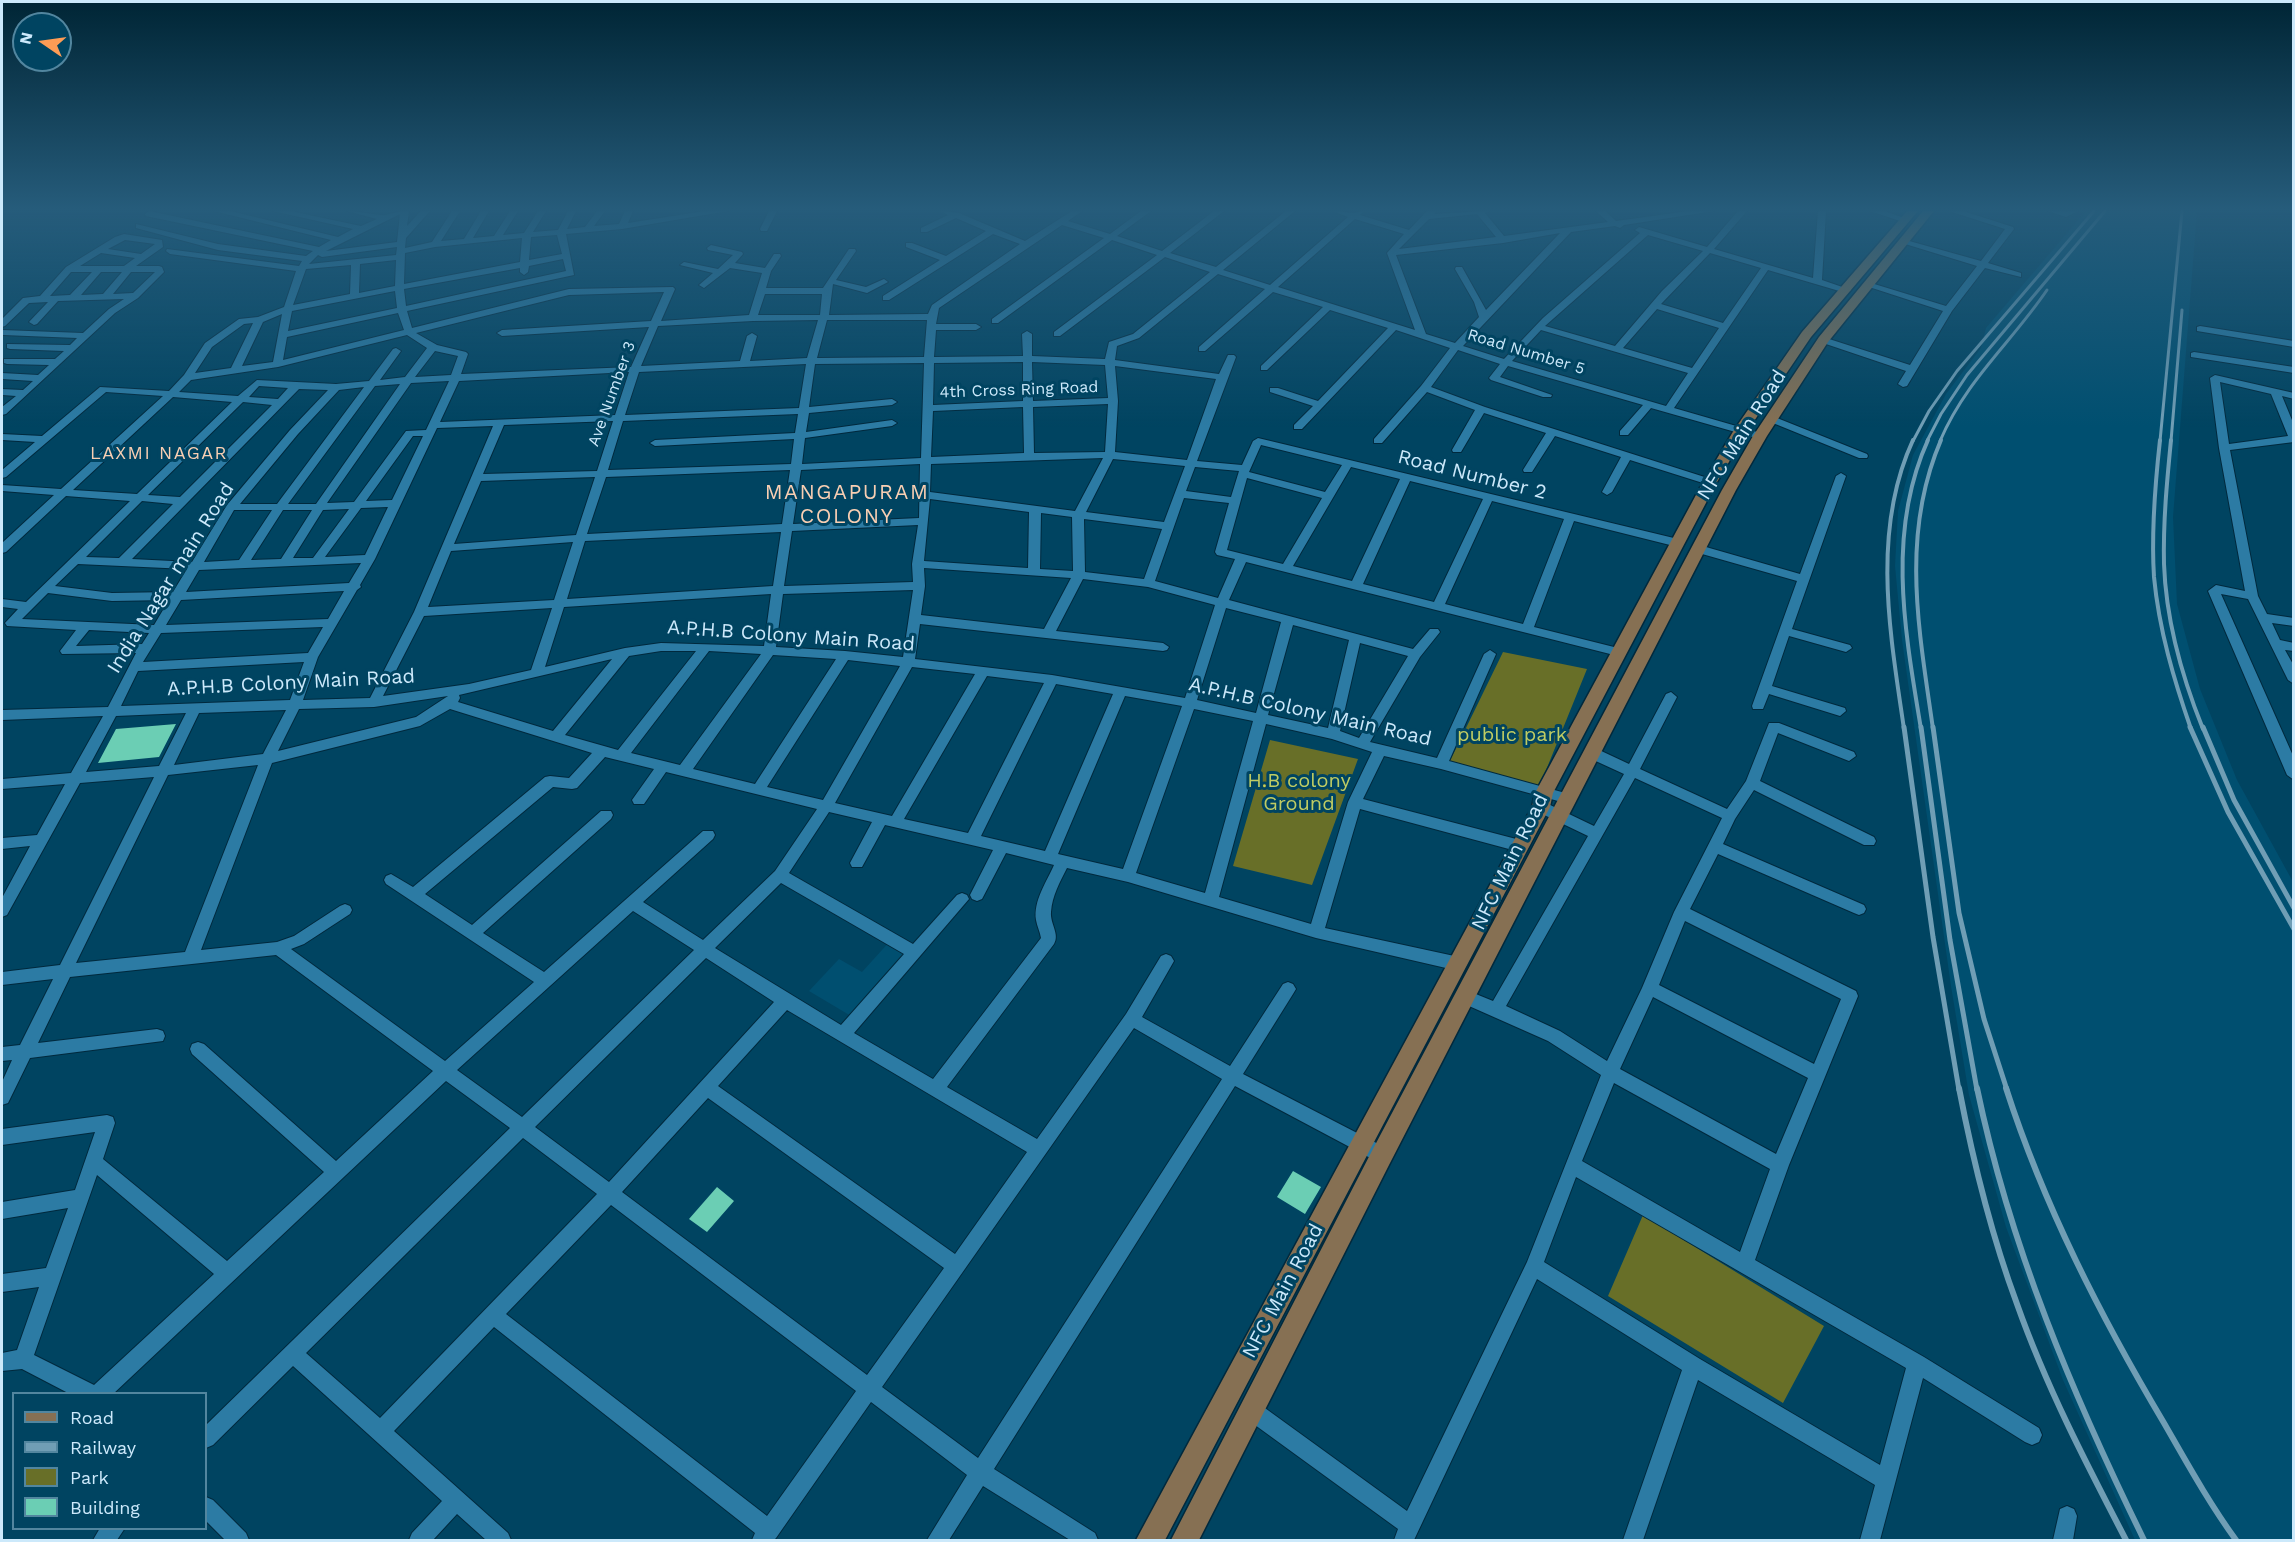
<!DOCTYPE html>
<html>
<head>
<meta charset="utf-8">
<style>
	body { margin:0 }
	#map { position:relative; width:2295px; height:1542px; overflow:hidden; background:#004461; font-family:"Work Sans",sans-serif }
	canvas { display:block }
	.frame { position:absolute; inset:0; border:3px solid #cce9fb; pointer-events:none }
	.legend { position:absolute; left:12px; top:1392px; width:195px; height:138px; box-sizing:border-box; background:#004461; border:2px solid #52869f; margin:0; padding:8px 10px; list-style:none; font-size:18px; color:#cce9fb }
	.legend li { display:flex; align-items:center; gap:12px; height:30px }
	.legend b { width:30px; border:2px solid #52869f }
	.north { position:absolute; left:12px; top:12px; width:60px; height:60px; box-sizing:border-box; background:#004461; border:2px solid #52869f; border-radius:50%; rotate:283deg; font-size:16px; font-weight:700; line-height:24px; text-align:center; color:#cce9fb }
	.north::after { content:''; display:block; margin:auto; width:21px; height:27px; background:#fd9c55; clip-path:polygon(50% 0,100% 100%,50% 72%,0 100%) }
</style>
</head>
<body>
<div id="map">
<canvas width="2295" height="1542"></canvas>
<div class="frame"></div>
<ul class="legend">
<li><b style="height:8px;background:#867053"></b>Road</li>
<li><b style="height:8px;background:#709eb5"></b>Railway</li>
<li><b style="height:16px;background:#686f28"></b>Park</li>
<li><b style="height:16px;background:#6bceb4"></b>Building</li>
</ul>
<div class="north">N</div>
</div>
<script>
const g = document.querySelector('canvas').getContext('2d');
g.lineJoin = 'round';
function paint(path, color) { g.fillStyle = color; g.fill(path, 'evenodd'); }
function stroke(path, color, width, dash) { g.strokeStyle = color; g.lineWidth = width; g.lineCap = dash ? 'butt' : 'round'; g.setLineDash(dash || []); g.stroke(path); }
function write(font, color, halo, rows, align = 'center') {
  g.font = font + ' "Work Sans",sans-serif'; g.lineWidth = 6; g.setLineDash([]); g.textBaseline = 'middle'; g.strokeStyle = halo; g.fillStyle = color; for (const [text, x, y, turn = 0] of rows) {
    g.save(); g.translate(x, y); g.rotate((+turn || 0) * Math.PI / 180); g.textAlign = isNaN(turn) ? turn : align; if (halo) g.strokeText(text, 0, 0); g.fillText(text, 0, 0); g.restore();
  }
}
paint(new Path2D(`
	M2086,211H2197L2173,517L2177,604L2200,689L2237,780L2293,882V1540H2135L2063,1380L2006,1227L1969,1095L1951,986L1902,640L1895,566L1898,511L1913,455L1946,394L1981,348L1986,328Z
	M892,939L915,952L856,1019L809,991L839,959L862,972Z`), '#004f70');
paint(new Path2D(`
	M1503,652L1587,669L1538,790L1448,765Z
	M1270,740L1358,759L1312,885L1233,866Z
	M1643,1215L1824,1326L1783,1403L1608,1296Z`), '#686f28');
paint(new Path2D(`
	M176,724L159,757L98,763L116,729Z
	M1293,1171L1321,1187L1305,1214L1277,1197Z
	M717,1187L734,1201L707,1232L689,1219Z`), '#6bceb4');
const minor = new Path2D(`
	M149,211L319,247L331,240L214,211H230L338,237L353,229L273,211H290L361,226L377,219L347,211C356,211 381,216 386,215C394,213 400,211 409,211L407,226L421,211H430L406,238L405,248L432,242L452,211H460L441,241L464,239L481,211H489L473,238L494,236L510,211H518L503,235L524,233L538,211H546L533,232L558,230L568,211H576L567,229L585,227L597,211H605L594,226L619,224L625,211H633L628,223L705,211H728L622,229L566,234L574,275L407,311L412,328L569,289L673,287L675,289L661,321L749,315L762,273L730,268L704,288L699,285L713,273L680,265L684,262L718,269L733,255L708,250L707,248L711,245L742,252L743,254L735,263L765,268L774,254H780L781,256L771,271L766,288H823L849,249H855L856,251L836,280L866,287L884,279L888,282L867,293L833,284L829,315L928,314L932,305L1020,244L993,234L889,300H883V296L940,260L906,247V243H912L946,256L986,231L956,218L927,232H921V228L948,215L941,211L959,213L1025,241L1072,211H1082L1068,221L1110,234L1141,211H1151L1117,236L1162,251L1214,211H1224L1170,253L1216,267L1286,211H1295L1223,270L1270,285L1348,217L1333,211L1353,213L1364,211L1360,215L1409,230L1427,211H1436L1434,214L1489,211L1485,213L1504,236L1608,222L1596,211H1605L1616,221L1689,211H1714L1624,225L1620,228L1615,226L1571,232L1463,346L1504,359L1543,318L1640,233L1635,230L1639,227L1707,247L1738,211H1747L1714,249L1813,278L1818,211H1826L1822,280L1851,290L1846,293L1768,270L1674,408L1764,434V438L1760,439L1651,408L1628,435H1620V431L1643,405L1508,366L1500,377L1552,395L1551,397H1543L1491,380L1489,378L1500,364L1458,350L1431,387L1485,407L1714,480L1715,482L1714,484H1706L1630,460L1612,492L1607,495L1602,492L1621,457L1555,436L1532,472H1524L1523,470L1546,433L1484,413L1461,452H1453L1452,450L1475,410L1427,392L1382,443H1374V439L1421,386L1450,348L1396,330L1302,429H1294V425L1313,406L1270,392V388H1278L1318,401L1388,328L1330,310L1267,370H1261V366L1323,307L1273,292L1205,351H1199V347L1265,289L1218,274L1139,338L1117,346L1115,360L1219,374L1228,355H1234L1236,357L1197,461L1242,465L1253,441L1258,438L1678,539L1684,543L1678,547L1574,521L1534,627L1622,649L1624,652L1618,656L1246,562L1229,600L1413,649L1430,629H1438L1440,632L1420,657L1370,742L1437,758L1484,654L1490,650L1496,654L1449,761L1569,794L1574,795L1576,799L1574,803L1569,804L1441,769L1384,756L1363,799L1520,840L1525,842L1527,846L1525,850L1520,852L1360,809L1325,928L1459,957L1464,959L1467,964L1464,969L1459,971L1316,938L1128,882L1067,868C1060,882 1052,896 1051,912C1050,924 1060,934 1054,944L947,1087L1037,1139L1126,1014L1161,956L1166,954L1171,956L1174,961L1142,1017L1230,1066L1283,984L1288,982L1293,984L1296,989L1293,994L1243,1074L1388,1149L1391,1155L1388,1161L1382,1163L1376,1161L1235,1086L994,1469L1095,1533L1098,1540H1070L983,1486L949,1540H927L967,1475L871,1402L776,1538L774,1540H752L755,1533L494,1327L394,1431L508,1533L511,1540H486L457,1514L433,1540H409L412,1533L442,1501L293,1366L213,1445L206,1448V1425L510,1128L446,1081L113,1394H70L22,1369L2,1371V1353L17,1350L39,1287L2,1292V1274L46,1268L68,1208L2,1219V1202L75,1190L95,1132L2,1145V1129L107,1115L113,1117L115,1123L103,1159L227,1261L324,1172L192,1054L190,1049L192,1044L198,1042L204,1044L336,1161L433,1071L276,955L70,977L38,1043L157,1029L163,1031L165,1036L163,1041L30,1058L8,1103L2,1105V1082L12,1060L2,1061V1047L20,1045L53,979L2,985V972L60,965L154,777L80,783L7,915L2,917V898L30,846L2,849V838L37,835L65,784L2,789V779L71,773L103,716L2,720V710L108,707L136,653L62,654L60,651L76,630L7,626L5,623L18,609L2,607V599L26,602L130,501L66,496L6,552L2,553V543L54,495L2,491V485L61,489L163,396L106,392L6,477L2,478V470L35,442L2,440V434L42,436L100,387L169,391L184,375L205,343L239,319L258,317L284,307L296,271L170,254L166,251L167,249L299,266L302,261L218,250L136,228V224L218,244L306,256L313,251L146,216L145,214ZM400,214L397,242L326,251ZM1477,214L1496,237L1399,249L1429,219ZM1355,219L1404,234L1387,253L1415,330L1278,287ZM1062,225L1104,238L992,319V323H998L1112,240L1157,255L1054,332V336H1060L1165,257L1210,272L1133,334L1109,342L1105,359L1032,356V334L1027,331L1022,334L1023,356L934,357L936,330H976L981,327L976,324H936L939,308ZM1560,233L1486,310L1462,267H1456L1455,269L1474,302L1479,317L1455,343L1426,334L1396,255L1503,243ZM557,235L562,254L529,260L531,237ZM1648,235L1703,251L1662,291L1615,346L1545,326ZM522,238L520,262L404,284L405,253L435,247ZM397,247L396,255L309,264L318,255L322,257ZM1710,253L1761,268L1723,323L1661,304ZM563,259L566,271L406,306L404,289L520,268V272L524,275L528,272L529,266ZM396,260L395,286L359,293L360,264ZM351,265L350,294L293,305L306,269ZM395,291L397,308L288,331L292,311ZM664,292L651,321L502,330L497,333L502,336L649,327L631,367L461,374L468,354L466,352L437,345L416,333L569,295ZM765,294H822L820,315H758ZM1657,309L1719,328L1692,368L1623,348ZM398,313L404,330L283,360L287,337ZM282,314L273,362L242,366L263,322ZM818,320L807,358L750,361L757,336L752,333L747,336L740,361L641,366L658,326L753,321ZM827,320H927L924,357L817,358ZM253,323L231,368L195,373L212,347L244,324ZM1541,330L1688,373L1666,406L1512,361ZM407,335L427,348L405,377L380,380L401,351L396,348L393,349L369,381L336,384L257,380L238,396L179,392L191,380L278,367ZM435,351L458,356L451,375L415,377ZM1023,362V401L933,405L934,363ZM1032,362L1105,365L1108,398L1033,401ZM924,363L921,458L802,464L805,438L892,426L897,423L892,420L806,432L809,413L892,405L897,402L892,399L809,407L815,364ZM806,364L799,408L625,415L639,372ZM1115,366L1216,379L1187,460L1115,452L1118,401ZM629,372L615,415L440,422L459,381ZM449,381L426,430L406,431L354,502L327,503L411,383ZM400,384L316,504H288L375,386ZM259,386L288,388L278,399L249,397ZM364,387L277,504H240L298,434L339,390ZM299,389L328,390L290,430L227,505L192,562L132,559ZM173,397L232,402L137,494L73,490ZM243,402L272,405L180,497L148,495ZM1108,404L1105,452L1034,453L1033,407ZM1023,407L1024,453L931,457L933,411ZM798,414L795,433L655,440L650,443L655,446L794,439L791,464L608,470L623,421ZM613,421L597,471L483,474L504,425ZM493,426L414,612L370,698L303,700L318,657L357,590L361,587L360,585L375,559L437,428ZM413,436H423L392,500L366,501ZM1261,445L1342,465L1325,492L1249,472ZM1103,458L1075,511L930,492L931,464ZM1113,459L1185,466L1164,522L1086,512ZM920,464L919,518L793,524L801,470ZM1195,467L1239,471L1231,497L1186,491ZM1351,467L1400,479L1352,581L1293,566ZM790,470L782,524L587,534L606,477ZM595,477L576,535L454,544L481,481ZM1247,478L1322,498L1283,564L1227,550ZM1410,481L1483,499L1434,602L1363,584ZM1184,498L1229,503L1215,552L1217,555L1235,559L1218,598L1155,581ZM930,499L1029,512L1028,568L924,561ZM142,501L173,504L119,558L86,557ZM1492,501L1564,519L1523,624L1445,604ZM388,507L365,555L325,557L361,508ZM349,509L313,558H293L323,510ZM234,510H272L239,560L204,562ZM283,510H312L281,559L251,560ZM1041,513L1072,517L1073,571L1040,569ZM1084,519L1162,529L1144,579L1085,572ZM918,525L912,564L913,582L784,586L792,531ZM781,532L773,586L567,599L585,541ZM573,542L554,600L428,607L451,551ZM361,563L349,583L186,592L199,570ZM78,564L187,569L173,592L112,593L55,586ZM924,568L1071,578L1044,629L921,615L925,586ZM1083,579L1148,587L1215,605L1185,698L1052,675L915,659L920,624L1163,651L1167,650L1169,647L1163,643L1056,631ZM913,590L903,657L845,651L776,647L783,594ZM344,591L328,619L166,625L181,600ZM48,593L112,601L169,600L154,625L22,619ZM771,594L764,646L661,643L625,648L545,667L564,607ZM552,608L531,670L469,684L383,696L424,616ZM1226,608L1281,622L1256,713L1197,700ZM1293,625L1349,640L1328,728L1268,715ZM323,627L308,653L143,662L161,633ZM89,630L149,633L142,644L76,646ZM1360,643L1408,656L1359,738L1340,731ZM661,651H696L618,750L565,735L629,656ZM709,651L761,654L680,765L631,753ZM773,655L836,659L755,784L693,769ZM612,659L553,731L458,702L460,698L459,695ZM848,660L900,666L823,800L767,787ZM304,662L290,700L121,706L138,671ZM912,667L975,674L892,816L835,803ZM987,676L1044,683L968,833L904,819ZM1056,684L1113,694L1045,851L981,836ZM448,696L416,717L278,751L299,709L374,707ZM1125,696L1182,706L1123,869L1058,854ZM450,709L592,753L569,778L550,776L545,777L413,887L391,874L386,876L384,880L386,884L534,982L445,1061L291,949L304,944L350,914L352,910L350,906L345,904L340,906L294,936L277,942L201,950L272,763L420,726ZM1194,709L1253,721L1205,893L1136,873ZM286,710L263,754L174,765L199,713ZM186,713L159,766L86,772L116,716ZM1266,724L1332,739L1372,752L1348,802L1311,924L1219,897ZM605,757L654,769L632,800L634,804H644L666,772L817,809L775,871L703,940L643,902L713,839L715,835L713,831H703L544,972L483,933L611,819L613,815L611,811H601L472,925L425,894L553,787L572,789L577,788ZM258,765L185,952L76,963L168,775ZM829,812L872,822L850,863L852,867H862L885,825L993,850L970,895L972,899L977,901L982,899L1006,853L1054,865C1047,881 1033,901 1036,920C1037,926 1040,932 1041,938L933,1079L854,1033L969,899L967,895L962,893L957,895L913,944L789,873ZM781,883L904,954L841,1025L715,948ZM633,911L694,950L522,1117L457,1070ZM706,958L774,1002L609,1182L535,1127ZM787,1010L1027,1152L955,1254L718,1086ZM1134,1028L1222,1079L978,1458L882,1387ZM708,1098L944,1268L867,1375L622,1192ZM523,1138L597,1194L380,1418L306,1353ZM97,1175L214,1274L94,1385L34,1355ZM611,1205L856,1391L767,1516L506,1314Z
	M769,211H777L767,231H761L760,229Z
	M1870,211H1884L1910,220L1906,223Z
	M1949,211H1963L2013,227L2014,229L1988,263L2021,273V277L1985,268L1952,311L1907,386L1903,387L1898,384L1906,371L1820,342V338H1826L1910,365L1943,311L1863,285L1871,283L1946,306L1977,266L1902,243V239L1981,261L2005,229Z
	M2048,211H2078L2066,217Z
	M124,234L162,240L163,247L136,266H159L162,267L164,272L138,298L115,313L6,414L2,415V407L16,396L2,395V389L23,390L33,381L2,379V373L38,375L49,365L7,364L4,363V359H55L64,351L10,349L7,348V344L70,345L77,338L3,335L2,330L83,333L109,309L124,299L58,301L37,324L34,325L29,322L48,302L29,303L5,326L2,327V319L23,298L40,296L66,267L115,237ZM125,240L155,244L141,254L108,249ZM101,253L135,258L124,266H80ZM71,272H92L70,295L50,296ZM101,272H122L103,294L81,295ZM131,272H155L133,293L113,294Z
	M2200,326L2294,341V347L2197,331V327Z
	M2194,352L2294,367V373L2191,357V353Z
	M2215,375L2294,393V399L2282,396L2294,425V442L2230,450L2258,596L2267,614L2294,618V626L2272,623L2280,640L2294,643V651L2285,650L2294,666V684L2288,680L2248,599L2221,594L2294,758V780L2287,775L2208,591L2216,585L2245,591L2219,448L2210,378ZM2220,382L2271,394L2288,436L2229,444Z
	M1772,416L1867,454L1868,456L1867,458H1859L1768,421V417Z
	M1841,473L1846,476L1792,629L1850,645L1852,648L1846,652L1789,636L1772,686L1845,708L1846,711L1840,716L1769,694L1763,709H1753L1752,706L1797,581L1695,552L1693,549L1699,545L1800,574L1836,476Z
	M1671,692L1677,697L1640,769L1727,809L1746,781L1769,723H1779L1854,752L1856,756L1849,761L1778,733L1760,781L1874,837L1876,841L1874,845H1864L1754,790L1735,819L1723,844L1864,905L1866,909L1864,913L1859,915L1854,913L1718,854L1690,909L1856,991L1858,996L1789,1165L1755,1260L1924,1357L2039,1428L2042,1435L2039,1442L2032,1445L2025,1442L1923,1378L1880,1540H1860L1875,1485L1698,1380L1643,1540H1623L1682,1370L1537,1279L1414,1540H1394L1398,1529L1244,1417L1241,1410L1244,1403L1251,1400L1258,1403L1407,1511L1527,1262L1601,1075L1548,1041L1460,1002L1458,997L1460,992L1466,990L1493,1001L1588,836L1536,811L1534,807L1536,803H1546L1594,826L1624,774L1587,757L1585,753L1587,749H1597L1629,764L1666,694ZM1635,778L1722,818L1674,912L1642,988L1607,1061L1560,1031L1506,1006ZM1685,921L1841,999L1814,1064L1659,985ZM1653,997L1808,1078L1776,1154L1620,1069ZM1614,1083L1770,1169L1740,1252L1582,1161ZM1576,1177L1906,1368L1880,1465L1700,1359L1544,1262Z
	M206,1497L213,1500L246,1533L249,1540H225L206,1521Z
	M2067,1506L2074,1509L2077,1516L2073,1540H2053L2060,1509Z
	M100,1528H125L117,1540H93Z`);
const major = new Path2D(`
	M1907,211H1918L1811,337L1748,430L1717,482L1553,793L1550,807L1165,1540H1136L1532,807L1535,793L1703,482L1734,430L1802,332Z
	M1923,211H1934L1828,342L1767,436L1736,490L1390,1163L1199,1540H1171L1374,1147L1722,490L1753,436L1819,337Z`);
stroke(minor, '#00293d', 2);
stroke(major, '#00293d', 3);
paint(minor, '#2c7ba4');
paint(major, '#867053');
stroke(new Path2D(`
	M1913,441L1929,411L1957,371L2094,211
	M1927,441L1941,414L1967,375L2105,211
	M1940,441C1966,380 2011,343 2047,290
	M2160,441L2182,211
	M2171,441L2182,310`), '#709eb5', 3);
stroke(new Path2D(`
	M2160,440C2155,485 2151,531 2154,577C2159,630 2174,680 2191,729
	M2171,440C2167,481 2163,522 2164,564C2166,620 2182,677 2203,729
	M1904,729C1890,633 1871,531 1913,440
	M1921,729C1905,632 1886,532 1928,440
	M1933,729C1919,630 1900,535 1941,440`), '#709eb5', 4);
stroke(new Path2D(`
	M1904,727L1933,937L1959,1090
	M1921,727L1950,940L1977,1090
	M1933,727L1959,913L1984,1019L2007,1090
	M2190,727L2228,812L2294,929
	M2203,727L2234,800L2294,908`), '#709eb5', 5);
stroke(new Path2D(`
	M1959,1088C1973,1161 1991,1234 2017,1304C2046,1386 2086,1463 2126,1540
	M1977,1088C2010,1247 2073,1395 2144,1540
	M2006,1088C2044,1206 2101,1317 2164,1423C2187,1463 2209,1503 2236,1540`), '#709eb5', 6);
const sky = g.createLinearGradient(0, 0, 0, 427);
sky.addColorStop(0, '#002535');
sky.addColorStop(0.49, '#265c7b');
sky.addColorStop(1, '#265c7b00');
g.fillStyle = sky;
g.fillRect(0, 0, 2295, 427);
write('16px', '#cce9fb', '#004461', [
	["Road Number 5",1526,352,17],
	["4th Cross Ring Road",1019,390,-2],
	["Ave Number 3",612,394,-70]
]);
g.letterSpacing = '1.5px';
write('18px', '#f9cfb3', '#004461', [
	["LAXMI NAGAR",159,454]
]);
g.letterSpacing = '0px';
write('20px', '#cce9fb', '#004461', [
	["NFC Main Road",1742,435,-58],
	["Road Number 2",1472,475,14],
	["India Nagar main Road",171,578,-58],
	["A.P.H.B Colony Main Road",791,636,4],
	["A.P.H.B Colony Main Road",291,683,-3],
	["A.P.H.B Colony Main Road",1310,712,13],
	["NFC Main Road",1510,862,-64],
	["NFC Main Road",1283,1291,-62]
]);
write('20px', '#bfcc63', '#004461', [
	["public park",1512,735],
	["H.B colony",1299,781],
	["Ground",1299,804]
]);
g.letterSpacing = '1.5px';
write('21px', '#f9cfb3', '#004461', [
	["MANGAPURAM",847,493],
	["COLONY",847,517]
]);
g.letterSpacing = '0px';
</script>
</body>
</html>
